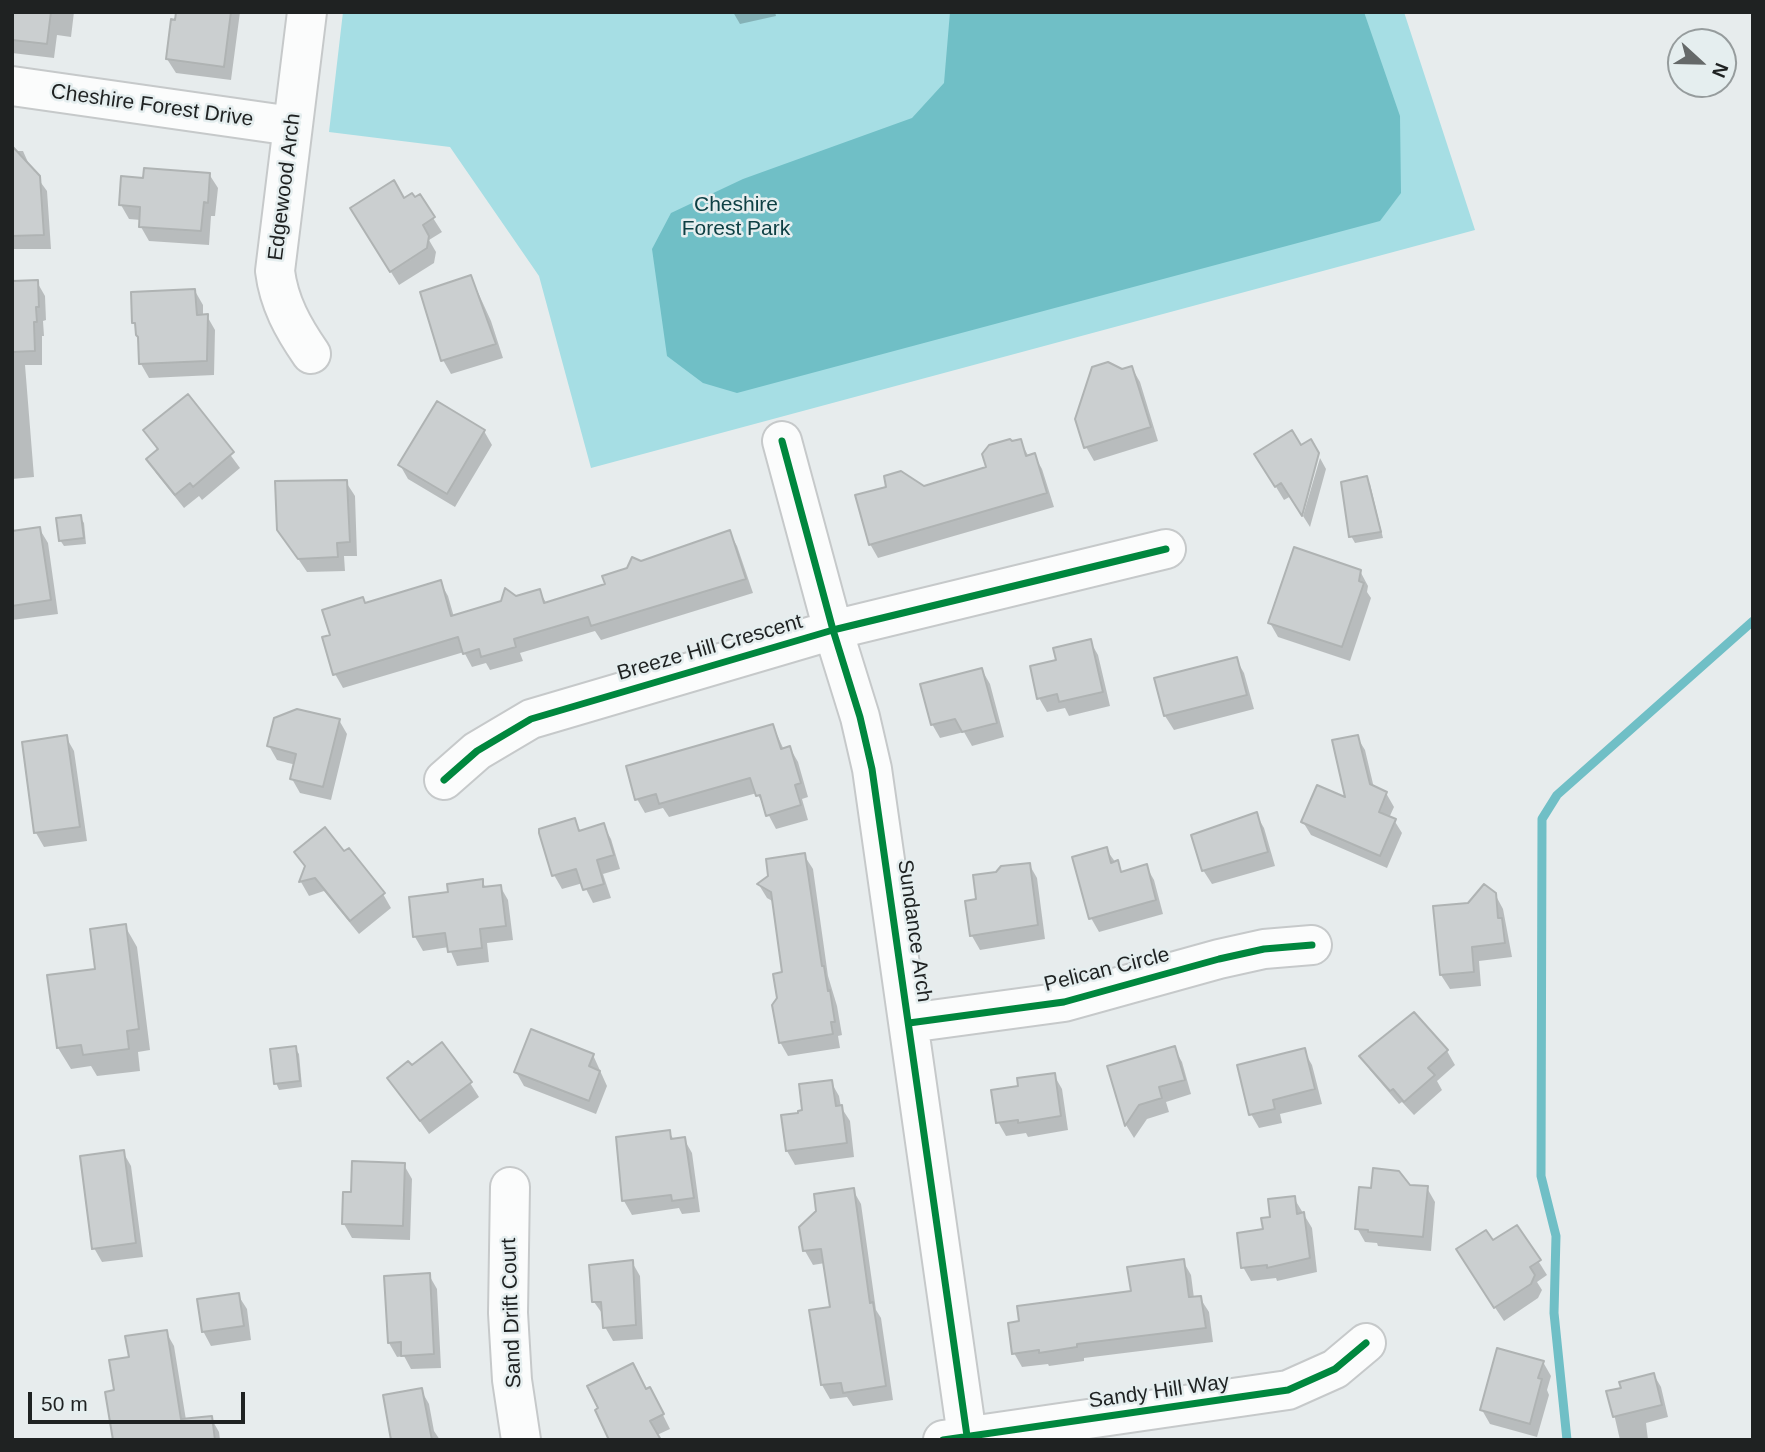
<!DOCTYPE html>
<html>
<head>
<meta charset="utf-8">
<style>
	body { margin:0 }
	#map { position:relative; width:1765px; height:1452px; overflow:hidden; background:#e7eced; font-family:Arial,sans-serif }
	canvas { display:block }
	.frame { position:absolute; inset:0; border:14px solid #1f2222; pointer-events:none }
	.north { position:absolute; left:1667px; top:28px; width:70px; height:70px; box-sizing:border-box; background:#e5eeef; border:2px solid #969c9d; border-radius:50%; rotate:112deg; font-size:19px; font-weight:700; line-height:28px; text-align:center; color:#1f2222 }
	.north::after { content:''; display:block; margin:auto; width:24px; height:32px; background:#656969; clip-path:polygon(50% 0,100% 100%,50% 72%,0 100%) }
	.scale { position:absolute; left:28px; top:1392px; width:217px; height:32px; box-sizing:border-box; border:4px solid #1f2222; border-top:0; padding-left:9px; font-size:21px; line-height:24px; white-space:nowrap; color:#1f2222; -webkit-text-stroke:5px #e5eeef; paint-order:stroke }
</style>
</head>
<body>
<div id="map">
<canvas width="1765" height="1452"></canvas>
<div class="frame"></div>
<div class="north">N</div>
<div class="scale">50 m</div>
</div>
<script>
const g = document.querySelector('canvas').getContext('2d');
g.lineJoin = 'round';
function paint(path, color) { g.fillStyle = color; g.fill(path, 'evenodd'); }
function stroke(path, color, width, dash) { g.strokeStyle = color; g.lineWidth = width; g.lineCap = dash ? 'butt' : 'round'; g.setLineDash(dash || []); g.stroke(path); }
function write(font, color, halo, rows, align = 'center') {
  g.font = font + ' Arial,sans-serif'; g.lineWidth = 5; g.setLineDash([]); g.textBaseline = 'middle'; g.strokeStyle = halo; g.fillStyle = color; for (const [text, x, y, turn = 0] of rows) {
    g.save(); g.translate(x, y); g.rotate((+turn || 0) * Math.PI / 180); g.textAlign = isNaN(turn) ? turn : align; if (halo) g.strokeText(text, 0, 0); g.fillText(text, 0, 0); g.restore();
  }
}
paint(new Path2D(`
	M343,12H1404L1475,230L591,468L539,276L450,147L329,132Z`), '#a6dee4');
paint(new Path2D(`
	M950,12H1364L1400,116L1401,193L1380,221L737,393L703,383L667,356L652,249L671,213L743,179L912,118L944,83Z`), '#70bfc6');
paint(new Path2D(`
	M12,12H74L71,37L57,35L54,58L12,53Z
	M178,12H240L231,80L176,73L167,59Z
	M733,12H775L776,16L740,24Z
	M12,151H23L31,169L47,191L51,249H12Z
	M209,174L218,188L215,216H211L209,245L149,241L141,227V220L129,219L121,205L144,179Z
	M419,196L442,232L429,240L436,252L434,263L399,285L360,222L404,200Z
	M471,277L491,321L503,358L451,374L443,360Z
	M12,281L37,282L45,296L46,320L43,321L44,336H42V365H25L34,477L12,479Z
	M195,291L203,305V316H207L215,330L214,375L149,378L141,364L137,328L134,323Z
	M1132,368L1140,382L1158,441L1094,461L1086,447L1122,371Z
	M187,396L240,468L202,500L199,496L184,508L156,473L148,459L158,451L145,430Z
	M484,431L492,445L455,507L408,479L400,465Z
	M1291,433V496L1284,500L1265,469Z
	M1020,441L1029,457L1034,455L1042,469L1054,507L878,558L870,544L923,487L988,468L1012,443Z
	M1320,458L1326,469L1310,527L1303,516Z
	M1366,478L1370,484L1383,538L1355,543L1351,536Z
	M346,482L355,496L357,556H344L345,571L307,572L278,529Z
	M80,517L84,523L86,544L64,546L60,540Z
	M39,528L48,543L58,614L12,620V532Z
	M729,532L737,546L753,593L601,640L595,631L520,653L523,661L490,670L486,663L472,667L464,652L343,688L335,674L332,636L366,605L440,582L448,596L454,617L539,591L547,604L607,586L641,563Z
	M1360,571L1368,586L1367,592L1371,598L1350,661L1278,637L1270,623Z
	M1090,641L1098,655L1110,706L1069,716L1065,708L1047,712L1039,698L1058,662Z
	M1236,659L1244,673L1254,709L1174,730L1165,716Z
	M982,670L990,684L1004,737L972,746L964,732L940,738L932,724Z
	M339,720L347,734L331,800L300,793L292,779L296,765L277,760L269,746Z
	M773,726L784,750L790,748L798,762L808,797L802,799L808,820L776,829L757,793L669,817L663,808L645,813L637,799Z
	M66,737L74,751L87,841L44,847L36,833Z
	M1357,737L1365,750L1374,788L1386,793L1394,807L1389,818L1394,820L1402,833L1387,868L1311,835L1303,822L1347,801Z
	M1256,814L1264,828L1275,866L1212,884L1203,870Z
	M574,820L580,832L603,825L611,839L620,869L603,874L611,898L593,903L583,883L562,889L554,875Z
	M1106,849L1123,873L1146,866L1154,880L1163,914L1099,932L1091,918Z
	M296,852L344,853L383,894L391,908L359,934L324,891L309,896L301,882L306,868Z
	M804,855L813,869L828,976L837,1006L842,1035L838,1036L840,1048L788,1056L780,1042L779,998L784,974L774,902L767,898L759,885Z
	M1029,864L1037,878L1045,939L980,950L972,936L978,901L997,874Z
	M482,881L486,888L500,886L508,900L513,940L487,943L489,962L457,966L449,947L423,951L415,937L449,894Z
	M1495,894L1503,909L1512,957L1479,961L1481,986L1450,989L1441,975L1468,904Z
	M125,926L137,947L150,1050L138,1052L140,1071L97,1076L91,1066L71,1069L58,1048L97,970Z
	M295,1048L299,1054L302,1087L279,1090L276,1083Z
	M1174,1048L1182,1062L1191,1094L1166,1102L1169,1112L1147,1119L1134,1138L1126,1125L1109,1067Z
	M1304,1051L1312,1065L1322,1104L1280,1114L1282,1123L1259,1128L1251,1114Z
	M1447,1051L1455,1065L1437,1081L1442,1090L1414,1115L1402,1102L1399,1104L1370,1070L1362,1056Z
	M593,1055L607,1086L596,1114L524,1086L516,1072Z
	M411,1068L470,1083L479,1097L429,1134L389,1078Z
	M1054,1075L1062,1089L1068,1130L1028,1137L1026,1133L1006,1136L998,1122L1020,1087Z
	M831,1082L839,1096L841,1107L850,1121L854,1157L795,1165L787,1151L800,1114Z
	M669,1132L674,1140L684,1139L692,1153L700,1212L682,1214L679,1208L632,1215L624,1201Z
	M123,1152L131,1166L143,1257L102,1262L94,1248Z
	M404,1165L412,1179L410,1240L352,1238L344,1224L353,1194Z
	M1409,1186L1427,1188L1435,1202L1431,1251L1378,1246L1377,1243L1365,1242L1357,1228Z
	M853,1190L861,1204L876,1310L881,1318L893,1400L853,1406L847,1397L830,1399L822,1385L832,1308L825,1263L813,1265L805,1251Z
	M1294,1198L1312,1228L1317,1272L1277,1281L1276,1278L1251,1281L1243,1267L1272,1219Z
	M1517,1227L1547,1275L1537,1282L1542,1290L1538,1298L1504,1321L1466,1264Z
	M1183,1261L1191,1275L1194,1298H1200L1209,1312L1213,1342L1084,1358V1361L1049,1366L1048,1364L1022,1367L1014,1353L1133,1292Z
	M632,1262L640,1276L643,1339L613,1341L605,1327L604,1316L594,1302Z
	M429,1275L437,1289L441,1368L411,1369L404,1356L397,1357L389,1343L386,1277Z
	M238,1295L247,1309L251,1340L211,1346L203,1331Z
	M166,1332L174,1346L186,1420L211,1418L219,1432L220,1440H114L131,1358Z
	M1543,1362L1551,1376L1547,1390L1549,1395L1537,1437L1490,1424L1482,1410Z
	M1654,1375L1661,1387L1668,1417L1646,1423L1648,1440H1620L1609,1392L1623,1389Z
	M421,1390L429,1404L434,1431L440,1440H392Z
	M646,1391L657,1403L670,1429L657,1435L601,1409Z`), '#0003');
stroke(new Path2D(`
	M1567,1440L1554,1313L1556,1236L1541,1176L1542,819L1557,795L1753,621`), '#70bfc6', 9);
const building = new Path2D(`
	M12,12H51L47,44L12,40Z
	M176,12H231L224,67L166,59L171,19L175,20Z
	M12,146L40,176L44,235L12,236Z
	M144,168L210,173L208,203L204,202L201,231L139,227L140,207L119,205L121,176L143,178Z
	M394,180L404,198L412,193L415,197L420,194L435,217L423,225L429,236L427,248L390,272L350,208Z
	M471,275L496,344L441,361L420,292Z
	M38,280L39,307H36L37,322H34L35,351L12,352V281Z
	M195,289L197,315L208,314L207,361L139,364L138,337L136,335L135,323H132L131,292Z
	M1108,362L1122,369L1132,366L1151,427L1084,448L1075,419L1092,367Z
	M188,394L234,452L193,487L190,483L175,495L146,459L158,449L143,430Z
	M437,401L485,430L447,494L398,465Z
	M1292,430L1301,445L1311,439L1319,453L1302,516L1281,483L1275,487L1254,454Z
	M1010,439L1012,441L1021,439L1026,456L1035,453L1047,493L869,545L855,495L886,487L884,476L901,471L924,486L986,467L982,454L989,445Z
	M1367,476L1381,532L1349,537L1341,482Z
	M347,480L350,542L337,543L338,557L298,559L277,530L275,481Z
	M81,515L84,538L59,541L56,518Z
	M40,527L51,600L12,606V531Z
	M730,530L746,579L591,626L588,617L514,639L516,647L481,657L479,649L463,654L458,637L333,675L322,637L330,635L322,610L363,597L365,603L441,580L451,616L501,601L505,588L516,596L540,589L544,603L605,584L602,576L627,568L632,557L641,561Z
	M1294,547L1361,570L1359,581L1364,583L1342,647L1268,623Z
	M1091,639L1103,692L1059,702L1057,694L1037,699L1030,666L1056,660L1053,648Z
	M1237,657L1247,695L1164,716L1154,678Z
	M982,668L997,723L962,732L955,719L931,725L920,684Z
	M297,709L340,719L323,787L290,779L296,754L267,746L274,718Z
	M773,724L781,749L790,746L801,783L795,785L801,805L766,816L760,795L756,796L750,778L659,804L656,794L635,800L626,766Z
	M67,735L80,827L34,833L22,742Z
	M1358,735L1370,784L1387,792L1379,812L1396,819L1380,856L1301,822L1317,785L1345,797L1332,740Z
	M1257,812L1268,852L1202,871L1191,835Z
	M575,818L579,831L604,823L614,855L597,860L604,884L583,890L576,869L552,876L539,833V829Z
	M325,827L344,851L349,848L385,893L350,921L315,878L299,882L305,866L294,852Z
	M1107,847L1111,863L1118,860L1121,872L1147,864L1156,900L1089,919L1072,857Z
	M805,853L822,966H824L828,991L830,990L835,1022H831L833,1034L779,1043L772,1005L777,998L773,974L782,972L771,892L757,884L768,876L766,859Z
	M1030,863L1038,925L970,936L965,901L976,899L973,875L996,872L1001,866Z
	M483,879V887L501,885L506,926L480,929L482,948L448,952L445,933L413,937L409,897L448,892L447,884Z
	M1484,884L1496,893L1498,918H1502L1505,943L1472,947L1474,972L1440,975L1433,906L1468,903Z
	M126,924L139,1029L127,1031L129,1049L83,1055L81,1045L57,1048L47,975L95,969L90,929Z
	M1414,1012L1448,1050L1428,1068L1435,1075L1404,1102L1393,1089L1390,1091L1359,1056Z
	M531,1029L594,1054L589,1066L600,1071L589,1101L514,1072Z
	M442,1042L472,1082L420,1121L387,1078L408,1061L412,1065Z
	M296,1046L300,1081L274,1084L270,1049Z
	M1175,1046L1185,1080L1159,1087L1162,1098L1139,1105L1125,1126L1107,1066Z
	M1305,1048L1315,1089L1273,1100L1275,1109L1249,1115L1237,1065Z
	M1055,1073L1061,1116L1018,1123V1120L996,1123L991,1090L1018,1086L1017,1078Z
	M832,1080L836,1106L842,1105L847,1143L786,1151L781,1115L798,1113V1111L802,1110L799,1084Z
	M670,1130L671,1139L685,1137L694,1198L672,1201L671,1195L622,1201L616,1137Z
	M124,1150L136,1243L92,1249L80,1156Z
	M352,1161L405,1163L403,1226L342,1224L343,1192H351Z
	M1373,1168L1399,1171L1410,1185L1428,1186L1423,1237L1368,1232V1230L1355,1229L1359,1187L1371,1188Z
	M854,1188L870,1303L873,1302L886,1386L843,1393L841,1383L821,1385L809,1310L830,1307L821,1249L803,1251L799,1227L816,1211L814,1194Z
	M1295,1196L1297,1214L1304,1212L1310,1258L1267,1268V1265L1241,1268L1237,1233L1263,1229L1261,1218L1270,1217L1268,1199Z
	M1517,1225L1541,1260L1530,1267L1535,1275L1531,1284L1494,1308L1456,1249L1486,1230L1493,1240Z
	M1184,1259L1189,1297L1201,1296L1206,1328L1077,1344V1347L1039,1353V1350L1012,1354L1008,1323L1019,1321L1017,1306L1131,1291L1127,1267Z
	M633,1260L636,1325L603,1328L601,1302H592L589,1265Z
	M430,1273L434,1354L401,1356V1342L388,1343L384,1276Z
	M239,1293L244,1326L202,1332L197,1299Z
	M167,1330L181,1419L212,1416L215,1440H113L105,1392L114,1390L109,1360L129,1357L125,1336Z
	M1497,1348L1544,1361L1538,1378L1542,1379L1530,1424L1480,1410Z
	M633,1363L646,1389L650,1387L664,1414L650,1421L661,1440H609L595,1410L598,1408L587,1386Z
	M1654,1373L1662,1405L1613,1417L1606,1391L1621,1388L1619,1382Z
	M422,1388L432,1440H391L383,1395Z`);
paint(building, '#cbcfd0');
stroke(building, '#afb3b3', 2);
const minor = new Path2D(`
	M307,12L275,271C279,303 293,328 311,354
	M12,86L292,126
	M782,441L833,630L860,717L872,769L967,1436
	M444,780L477,751L531,719L833,630L1166,549
	M909,1023L1064,1002L1219,959L1264,949L1312,945
	M510,1187L508,1313L512,1380L521,1440
	M943,1440L1288,1390L1335,1369L1366,1343`);
stroke(minor, '#c6c9ca', 42);
stroke(minor, '#fbfcfc', 38);
stroke(new Path2D(`
	M782,441L833,630L860,717L872,769L967,1436
	M444,780L477,751L531,719L833,630L1166,549
	M909,1023L1064,1002L1219,959L1264,949L1312,945
	M943,1440L1288,1390L1335,1369L1366,1343`), '#00873e', 7);
write('21px', '#1f2222', '#e5eeef', [
	["Cheshire Forest Drive",152,106,8],
	["Edgewood Arch",285,187,-83],
	["Breeze Hill Crescent",710,648,-16],
	["Sundance Arch",914,931,82],
	["Pelican Circle",1107,970,-14],
	["Sand Drift Court",512,1313,-92],
	["Sandy Hill Way",1159,1392,-8]
]);
write('21px', '#0e4044', '#e5eeef', [
	["Cheshire",736,205],
	["Forest Park",736,229]
]);
</script>
</body>
</html>
